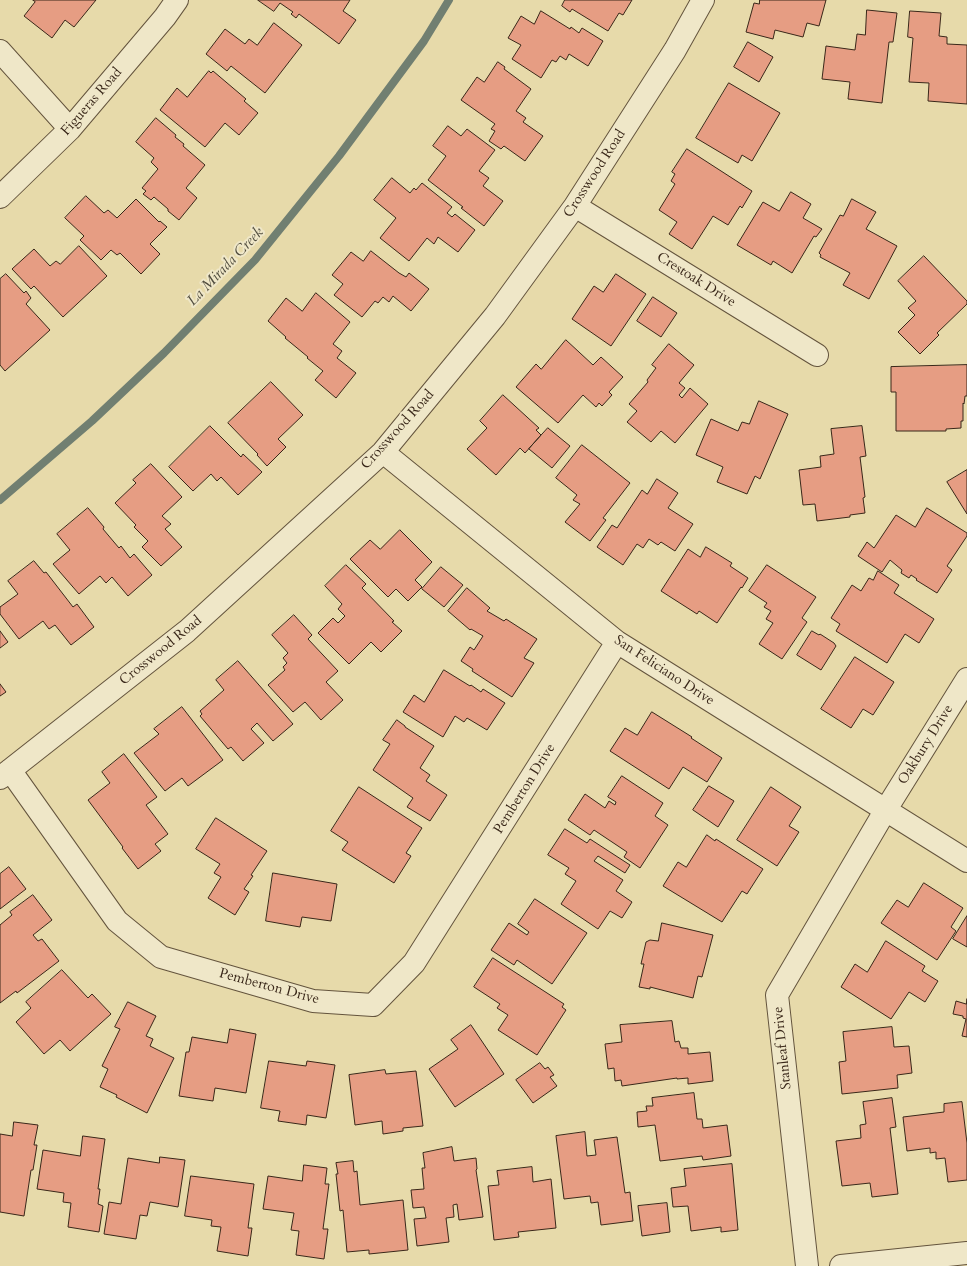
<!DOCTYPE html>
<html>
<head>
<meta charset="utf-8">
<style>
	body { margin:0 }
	canvas { display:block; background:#e7daaa }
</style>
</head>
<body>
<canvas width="967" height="1266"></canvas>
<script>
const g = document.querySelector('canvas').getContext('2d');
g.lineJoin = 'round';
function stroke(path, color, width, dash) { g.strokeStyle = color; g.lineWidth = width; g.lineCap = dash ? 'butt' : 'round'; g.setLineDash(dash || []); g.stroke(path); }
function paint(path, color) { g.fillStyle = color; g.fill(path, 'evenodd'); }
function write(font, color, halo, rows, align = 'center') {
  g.font = font + ' Cardo,serif'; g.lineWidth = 4; g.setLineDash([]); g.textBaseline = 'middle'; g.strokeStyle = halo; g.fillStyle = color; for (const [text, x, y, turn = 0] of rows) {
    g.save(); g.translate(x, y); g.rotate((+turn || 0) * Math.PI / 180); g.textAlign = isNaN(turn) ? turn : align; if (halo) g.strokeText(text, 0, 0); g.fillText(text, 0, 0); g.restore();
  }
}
stroke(new Path2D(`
	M0,500L92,421L164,353L255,260L339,156L424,41L449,0`), '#717f71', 8);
const building = new Path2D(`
	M33,0H96L74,27L65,20L52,38L24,16L35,2Z
	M258,0H350L343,11L356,20L339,44L299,14L296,18L291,14L293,12L280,3L274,11Z
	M565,0H632L623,15L619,13L608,31L572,9L570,12L562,6Z
	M760,0H826L819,26L807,23L803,37L775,30L773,39L746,32L754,3L759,4Z
	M867,10L897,13L893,42H889L882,103L848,99L850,82L822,79L826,46L855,50L857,34L865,35Z
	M541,11L570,29L571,27L579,33L582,28L603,41L588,66L569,54L566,60L560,56L556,62L552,60L541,78L512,59L521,45L508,38L521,16L534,24Z
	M910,11L941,13L939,36L947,37V44L967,45V104L928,101L929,83L909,82L913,38L908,37Z
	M274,23L302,45L265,93L231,66L227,71L206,54L225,29L245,44L249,39L257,45Z
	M748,42L773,57L759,82L734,67Z
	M498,62L505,67L504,69L531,89L516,111L526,118L523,122L543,136L525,161L504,146L501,149L489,141L495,131L491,129L495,124L461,100L477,77L484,82Z
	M209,71L211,73L213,71L246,99L244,101L258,113L239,135L225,123L205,147L160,110L177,88L187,97Z
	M729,83L780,113L752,161L742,155L738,163L696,138Z
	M156,118L176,135L175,137L184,144L183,146L205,165L186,188L197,198L179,220L168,211V209L154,197L151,200L143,194L146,191L142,188L158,169L151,162L154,158L136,142Z
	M448,126L461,136L467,129L495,150L479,171L489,178L483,186L503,201L484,226L461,208L463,207L428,180L446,156L433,146Z
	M687,149L752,191L742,208L740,206L728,225L713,216L692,249L669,234L677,222L659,210L675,184L671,181L675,174L672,172Z
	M392,178L410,193L414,188L416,190L422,183L452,207L447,213L452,217L455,214L475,230L458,252L438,237L434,244L427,238L409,261L380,238L396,218L374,200Z
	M791,192L811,204L803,218L822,229L816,237L814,236L792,273L773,261L771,265L737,245L763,202L779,211Z
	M86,196L104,213L108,210L117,218L136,199L159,222L160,221L167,227L150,244L160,254L141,274L120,253L117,255L111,250L101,260L80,240L84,236L65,218Z
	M852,199L876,212L866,229L897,246L869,299L843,285L850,273L820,257L821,255L819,253L840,215L843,216Z
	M79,246L107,276L63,317L34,286L31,289L12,269L34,249L50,266L56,261L60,264Z
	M371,251L399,273L406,277L409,273L429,289L411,311L393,296L389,302L383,297L378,303L375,301L362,317L334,295L343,284L332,275L351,252L363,261Z
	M924,256L967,301V304L937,333L939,335L920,354L898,332L915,315L908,308L916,301L898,281Z
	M6,274L24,293L26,291L31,298L26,304L50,330L5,371L0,365V279Z
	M616,274L646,294L611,346L572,319L594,286L603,292Z
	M316,293L350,322L333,344L342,351L337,358L356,373L336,398L315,380L323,371L307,358L308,357L285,338L286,337L268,321L286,298L302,311Z
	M653,297L677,313L661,337L637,321Z
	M566,340L593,365L601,357L623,377L609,392L612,395L602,406L599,403L596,407L583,395L558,423L516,387L536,364L541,369Z
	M669,344L694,365L679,383L685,388L679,395L682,398L690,388L708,404L675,443L661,431L651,442L627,422L637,411L629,404L648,382L647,380L656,368L652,365Z
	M967,365V396H965L964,404L963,403V421H961V428L946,429V431H896V392H891V367Z
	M271,382L303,415L278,439L286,447L267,466L257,455L258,454L228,423Z
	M503,395L539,428L536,430L541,435L525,453L520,448L496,475L467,449L487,428L480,421Z
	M759,401L788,414L760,479L755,476L747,494L717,482L723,467L696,455L711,419L738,431L742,422L749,424Z
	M210,426L241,457L243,454L262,472L238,495L221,477L217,481L211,474L193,491L169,467Z
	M862,426L866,456L860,457L865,497L863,498L865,513L850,515V517L817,521L815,504L803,505L799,470L821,467L820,456L834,454L831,429Z
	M548,428L570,446L552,468L529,449Z
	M582,445L630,483L603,518L606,520L590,541L565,522L580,504L573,500L577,495L556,478Z
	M151,464L182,497L162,516L171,524L165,529L182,547L161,566L142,547L148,541L134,527L136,525L115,503L136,483L133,480Z
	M967,470V514L947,482Z
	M657,479L678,493L668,508L693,524L675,551L661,542L658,545L649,539L643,548L637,544L623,565L597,547L612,525L617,528L642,490L647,494Z
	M88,508L104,527L103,529L119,548L121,546L130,558L134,554L152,575L128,596L112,577L106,583L100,576L79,594L53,564L70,550L57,534Z
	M927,508L967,533V536L947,566L952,570L937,593L916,580L917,579L911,575L909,578L901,573L902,570L890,560L882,572L858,556L867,542L874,548L896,515L915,527Z
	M400,530L432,562L415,580L422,587L408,601L396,589L388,597L350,559L370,540L380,549Z
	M706,547L732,563L730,566L748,578L742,588L741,587L717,623L699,611L697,614L661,591L688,549L700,557Z
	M34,561L44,573L46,572L73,607L77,604L94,627L71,645L55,625L49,629L43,621L19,639L0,614V607L18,594L8,581Z
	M346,565L366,584L362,588L394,621L392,622L402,631L381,652L371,642L349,664L318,633L333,618L338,623L345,616L338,609L342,604L325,586Z
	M767,565L816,597L802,618L807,622L782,659L759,644L773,623L766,619L771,611L764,607L767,603L749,591Z
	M441,567L463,585L444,607L422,589Z
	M878,571L899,585L894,593L934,619L919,643L905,634L887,663L836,631L840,624L831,618L852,585L861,591L869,578L873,580Z
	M467,588L490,608L487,611L504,621L506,619L537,639L524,658L534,663L512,697L472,671L473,669L461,661L470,647L474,650L483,636L471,629L470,630L448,611Z
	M294,615L312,635L308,639L338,671L326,682L343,700L321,720L305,702L293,712L268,685L285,670L283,667L287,663L283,658L288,653L272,635Z
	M0,631L8,642L0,648Z
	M812,631L819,635L820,634L834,643L836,646L821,670L797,655Z
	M855,657L894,682L873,715L863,709L851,728L821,709Z
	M238,661L293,724L273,741L257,723L251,729L264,743L243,761L231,747L228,749L200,716L202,714L200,711L224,690L216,680Z
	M444,670L470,686L471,685L481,692L483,689L505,703L487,730L467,718L464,722L455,716L443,737L403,712L414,695L424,702Z
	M0,684L6,692L0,696Z
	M182,707L223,760L188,786L182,778L165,791L134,753L159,734L154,729Z
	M652,712L692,737L691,738L722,758L707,782L683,767L669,789L610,751L625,728L637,735Z
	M397,720L405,726V727L434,746L420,768L430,775L426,781L447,795L430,821L407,807L413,798L373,770L390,744L383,740Z
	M124,754L157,797L146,805L168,834L155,844L161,851L138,869L122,848L123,847L88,800L110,783L102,772Z
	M622,776L663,803L655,816L668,825L640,868L624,857L627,852L594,830L590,835L568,820L585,794L605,808L609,801L615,805L616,802L608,797Z
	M709,786L734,801L718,827L693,810Z
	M359,787L422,828L406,853L411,856L394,883L342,850L348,842L331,831Z
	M771,787L801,807L789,826L799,832L777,866L737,840Z
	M216,818L267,851L251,875L253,876L244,889L249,892L235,915L208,898L221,877L214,873L220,864L196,849Z
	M565,829L587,843L590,839L630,865L625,873L598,856L594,861L623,880L616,891L632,902L622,918L610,911L598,929L561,904L576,881L565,874L569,868L548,855Z
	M707,835L715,841L716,839L763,869L747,894L742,891L722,922L663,886L678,862L686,867Z
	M9,867L26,889L0,909V874Z
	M273,873L337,884L331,921L302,917L300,927L266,921Z
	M924,883L963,908L951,927L956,931L937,960L881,923L897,900L908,907Z
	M33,895L52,920L33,935L38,941L42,939L59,961L17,993L16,991L0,1003V925L12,915L10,912Z
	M535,899L587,933L552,984L517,960L514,965L491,950L509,923L527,935L529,932L518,924Z
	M967,916V947L953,939Z
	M662,923L713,935L702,977L698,976L693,998L650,987V989L639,987L644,964H641L646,942L650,940L658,941Z
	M886,941L925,966L922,971L938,981L925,1002L909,992L891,1019L841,987L855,964L867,972Z
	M493,958L564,1004L562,1007L566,1010L537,1055L498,1030L508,1015L497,1008L500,1004L474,987Z
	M62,970L88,998L92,994L111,1014L70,1051L60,1040L44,1054L16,1022L31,1008L26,1002Z
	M967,999V1037L962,1036L966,1019L963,1018V1016L953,1014L956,1001L966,1004Z
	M128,1002L156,1016L146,1036L153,1039L150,1046L174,1058L147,1113L116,1097L117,1095L100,1087L108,1069L102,1066L120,1029L115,1027Z
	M672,1021L675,1042L679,1041L681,1048H688V1054L710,1052L713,1081L688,1084V1078L677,1079V1078L622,1086L621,1080L615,1081L614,1068L608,1069L605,1044L622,1042L620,1025Z
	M471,1025L504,1074L455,1107L429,1069L458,1049L451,1040Z
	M892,1027L894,1047L909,1046L912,1073L897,1075L898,1088L842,1094L839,1062L846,1061L843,1032Z
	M230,1029L256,1034L246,1093L215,1088L213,1101L179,1096L186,1052H189L192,1037L227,1043Z
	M269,1061L306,1066L307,1061L335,1065L326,1118L307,1115L306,1125L278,1121L280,1111L261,1108Z
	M540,1063L545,1069L548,1067L554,1075L550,1077L557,1086L533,1103L516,1080Z
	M385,1070L386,1074L416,1071L423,1126L403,1128V1131L383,1134L382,1121L355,1125L349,1075Z
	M694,1093L697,1119H702L703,1128L727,1125L731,1156L703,1160L702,1156L660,1161L655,1125L638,1127L637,1112L647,1111L646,1106H653L652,1098Z
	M892,1098L896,1127L890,1128L898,1194L872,1197L870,1183L842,1186L836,1141L861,1138L860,1125L866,1124L863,1102Z
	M962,1102L967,1143V1180L948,1182L945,1158L936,1159V1152L930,1153V1148L907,1151L903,1117L944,1112V1104Z
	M14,1122L38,1125L34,1145H37L33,1170H31L24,1216L0,1212V1134L12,1136Z
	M585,1132L587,1156L596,1155L594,1140L617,1137L625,1193L630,1192L633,1221L601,1225L598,1202L591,1203L590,1196L564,1199L556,1136Z
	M83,1136L105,1139L98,1189H100L98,1204L103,1206L99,1232L68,1227L71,1203L63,1202L64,1193L37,1189L43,1150L80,1156Z
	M452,1147L454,1161L476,1158L477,1169L476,1170L483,1217L459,1220L457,1204L453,1205L454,1217L446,1218L449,1242L417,1246L414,1219L426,1218L424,1207L413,1208L411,1190L424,1189L422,1168H425L423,1153Z
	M160,1157L185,1160L178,1207L150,1202L147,1216L140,1215L136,1239L104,1234L109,1202L121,1204L128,1158L159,1163Z
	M353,1161L354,1172L357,1171L360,1205L403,1200L408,1250L369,1254V1250L347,1252L343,1210L340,1211L336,1174H338L336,1163Z
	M732,1164L738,1230L721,1232V1227L691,1231L688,1206L673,1207L671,1188L686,1186L684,1169Z
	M304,1165L327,1168L325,1184H329L323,1229H328L324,1259L296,1255L299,1231L291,1230L294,1213L263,1209L268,1176L302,1181Z
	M532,1167L533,1182L551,1179L556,1228L518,1232L519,1237L494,1240L488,1186L499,1185L497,1171Z
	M191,1176L254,1184L248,1228H252L248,1256L217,1251L221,1227L211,1226L212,1220L185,1216Z
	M667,1203L670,1232L642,1236L638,1206Z`);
paint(building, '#e69d83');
stroke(building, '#392719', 1);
const minor = new Path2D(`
	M0,51L70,129
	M0,197L70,129L165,17L177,0
	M575,206L817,355
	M383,452L617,642L967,861
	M10,770L117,921L161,957L313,1001L373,1005L414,963L617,642
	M0,778L187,631L383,452L495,316L575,206L675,50L703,0
	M807,1266L777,995L885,811L967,679
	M841,1266L967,1253`);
stroke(minor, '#64543d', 24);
stroke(minor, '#efe7c8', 22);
write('14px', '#392719', '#efe7c8', [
	["Figueras Road",92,102,-49],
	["Crosswood Road",595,174,-57],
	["Crestoak Drive",696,280,32],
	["Crosswood Road",398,430,-48],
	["Crosswood Road",161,651,-39],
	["San Feliciano Drive",664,671,33],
	["Oakbury Drive",926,745,-58],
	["Pemberton Drive",525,789,-58],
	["Pemberton Drive",269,987,15],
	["Stanleaf Drive",783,1048,-96]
]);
write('italic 15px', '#504c3e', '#efe7c8', [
	["La Mirada Creek",226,267,-46]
]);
</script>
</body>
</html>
